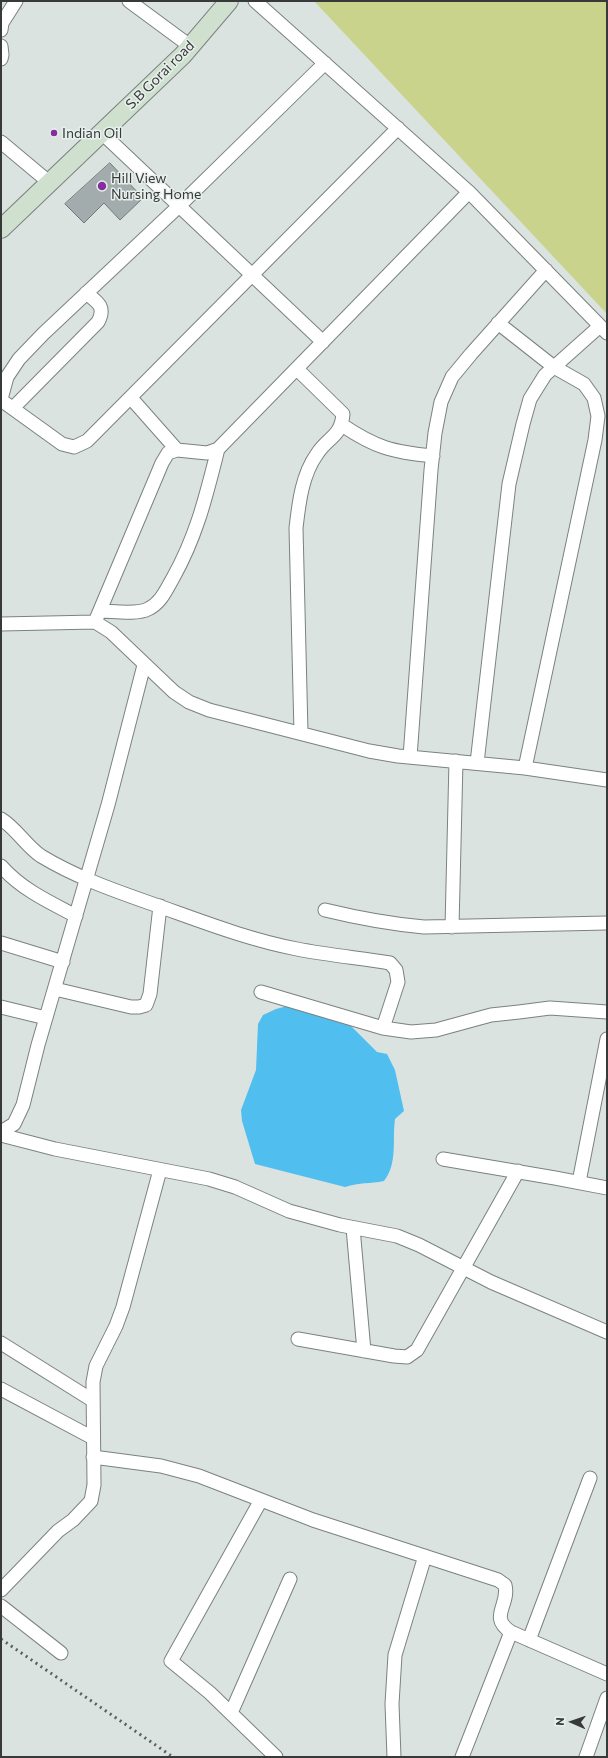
<!DOCTYPE html>
<html>
<head>
<meta charset="utf-8">
<style>
	body { margin:0 }
	#map { position:relative; width:608px; height:1758px; overflow:hidden; background:#dbe3e0; font-family:Commissioner,sans-serif }
	canvas { display:block }
	.frame { position:absolute; inset:0; border:2px solid #373a39; pointer-events:none }
	.north { position:absolute; left:552px; top:1702px; width:40px; height:40px; -webkit-text-stroke:3px #e8f0ed; paint-order:stroke; rotate:272deg; font-size:11px; font-weight:700; line-height:16px; text-align:center; color:#373a39 }
	.north::after { content:''; display:block; margin:auto; width:14px; height:18px; background:#373a39; clip-path:polygon(50% 0,100% 100%,50% 72%,0 100%) }
</style>
</head>
<body>
<div id="map">
<canvas width="608" height="1758"></canvas>
<div class="frame"></div>
<div class="north">N</div>
</div>
<script>
const g = document.querySelector('canvas').getContext('2d');
g.lineJoin = 'round';
function paint(path, color) { g.fillStyle = color; g.fill(path, 'evenodd'); }
function stroke(path, color, width, dash) { g.strokeStyle = color; g.lineWidth = width; g.lineCap = dash ? 'butt' : 'round'; g.setLineDash(dash || []); g.stroke(path); }
function write(font, color, halo, rows, align = 'center') {
  g.font = font + ' Commissioner,sans-serif'; g.lineWidth = 3; g.setLineDash([]); g.textBaseline = 'middle'; g.strokeStyle = halo; g.fillStyle = color; for (const [text, x, y, turn = 0] of rows) {
    g.save(); g.translate(x, y); g.rotate((+turn || 0) * Math.PI / 180); g.textAlign = isNaN(turn) ? turn : align; if (halo) g.strokeText(text, 0, 0); g.fillText(text, 0, 0); g.restore();
  }
}
paint(new Path2D(`
	M314,1H607V314Z`), '#c9d38b');
paint(new Path2D(`
	M291,1005L333,1017L351,1026L377,1052L387,1054L395,1070L404,1111L395,1119C392,1140 398,1163 384,1181C370,1184 360,1182 345,1187L255,1164L242,1121L241,1110L256,1070L258,1024L263,1015L276,1009Z`), '#50beef');
const building = new Path2D(`
	M110,163L143,198L120,220L104,203L84,223L65,204Z`);
paint(building, '#a3acac');
stroke(building, '#717979', 1);
const street = new Path2D(`
	M129,1L190,46
	M255,1L469,192L607,333
	M1,30L2,23L16,1
	M1,46L2,55L1,59
	M102,133L323,342
	M1,142L50,183
	M498,323L554,367L584,384L594,398L598,416L595,440L525,768
	M297,369L343,414C341,437 328,437 317,454C302,475 299,502 296,528L301,733
	M131,398L177,450
	M1,399L7,377L19,359L43,334L179,206L325,63
	M1,400L62,444L74,447L87,441L398,128
	M13,408L98,322C106,307 98,302 86,293
	M342,425C376,448 393,452 433,456
	M100,611C112,611 137,615 148,609C161,603 166,590 173,578C197,535 206,496 218,449
	M95,622L162,463L168,453L177,450L207,453L218,449L469,192
	M1,624L95,622L111,632L174,692L189,702L209,710L369,751L398,756L525,768L607,780
	M410,757L431,470L435,433L441,402L452,377L471,354L546,270
	M477,763L509,484L523,424L530,399L545,375L600,326
	M1,819C16,828 26,846 41,856C74,876 110,889 147,902C196,919 245,939 297,949C328,955 359,958 390,963L396,970L398,982L383,1028
	M1,866C21,889 49,902 76,916
	M325,910C358,918 390,924 424,927L607,923
	M452,927L456,761
	M1,943L63,962
	M55,989L131,1007H139L146,1005L150,994L160,906
	M261,992L383,1028L411,1032L436,1030L491,1015L519,1012L550,1008L607,1012
	M1,1007L46,1018
	M1,1132L14,1124L23,1105L38,1045L108,805L144,665
	M1,1135L55,1149L209,1179L235,1187L289,1211L340,1225L397,1236L419,1245L491,1282L607,1332
	M443,1159L555,1178L607,1188
	M579,1182L607,1039
	M353,1228L364,1351
	M298,1339L394,1356L407,1357L417,1350L518,1171
	M1,1343L92,1400
	M1,1389L93,1438
	M93,1457L161,1466L199,1476L313,1520L498,1580L505,1585C510,1605 488,1617 511,1632L607,1674
	M261,1500L171,1661L210,1693L276,1757
	M1,1590L58,1531L73,1520L91,1501L94,1485L93,1382L96,1366L116,1326L123,1307L160,1170
	M1,1606L61,1653
	M529,1640L590,1478
	M231,1713L290,1579
	M394,1757L392,1704L395,1655L425,1556
	M462,1757L511,1632
	M586,1757L607,1698`);
const secondary = new Path2D(`
	M1,229L183,55L229,1`);
stroke(street, '#7b8280', 15);
stroke(secondary, '#7b8280', 20);
stroke(street, '#fff', 13);
stroke(secondary, '#d0e0cf', 18);
stroke(new Path2D(`
	M1,1639L173,1757`), '#5b5f5e', 3, [2, 4]);
for (const [x, y, r, color] of [
	[54,133,4,"#832f9d"],
	[102,186,5,"#832f9d"]
]) { const dot = new Path2D(); dot.arc(x, y, r, 0, 2 * Math.PI); g.fillStyle = color; g.fill(dot); stroke(dot, '#e8f0ed', 1.5); }
write('14px', '#373a39', '#e8f0ed', [
	["S.B Gorai road",160,75,-45]
]);
write('14px', '#373a39', '#e8f0ed', [
	["Indian Oil",62,133],
	["Hill View",111,178],
	["Nursing Home",111,194]
], 'left');
</script>
</body>
</html>
